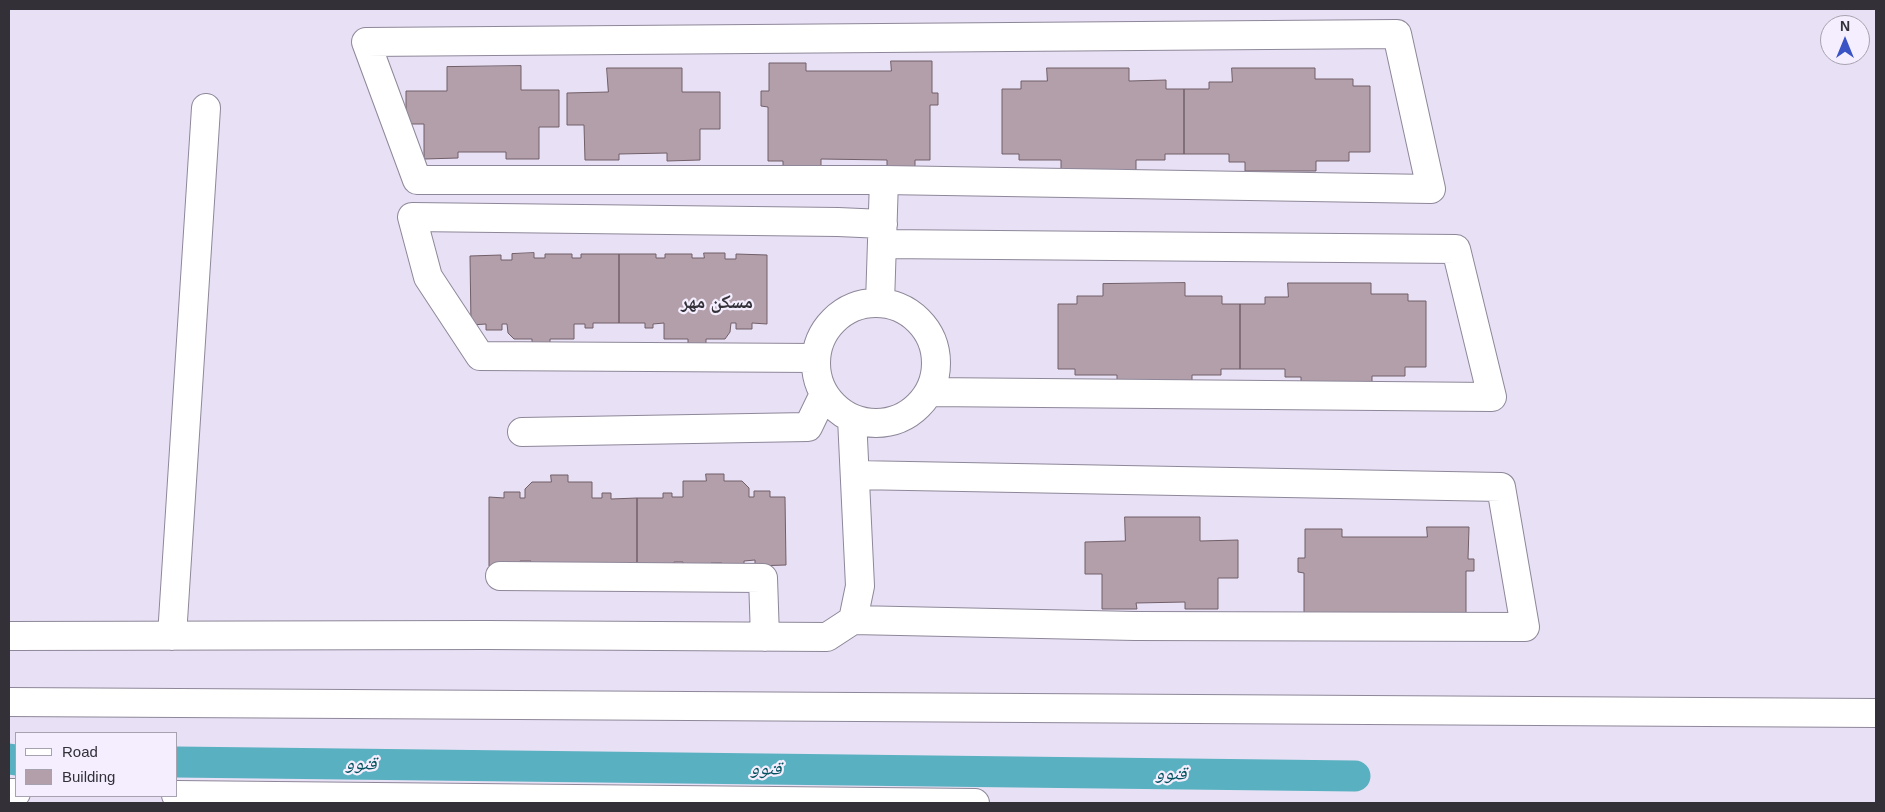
<!DOCTYPE html>
<html>
<head>
<meta charset="utf-8">
<style>
	body { margin:0 }
	#map { position:relative; width:1885px; height:812px; overflow:hidden; background:#e8e0f4; font-family:Helvetica,sans-serif }
	canvas { display:block }
	.frame { position:absolute; inset:0; border:10px solid #333038; pointer-events:none }
	.legend { position:absolute; left:15px; top:732px; width:162px; height:65px; box-sizing:border-box; background:#f4eefe; border:1px solid #a7a2af; margin:0; padding:6px 9px; list-style:none; font-size:15px; color:#333038 }
	.legend li { display:flex; align-items:center; gap:10px; height:25px }
	.legend b { width:25px; border:1px solid #a7a2af }
	.north { position:absolute; left:1820px; top:15px; width:50px; height:50px; box-sizing:border-box; background:#f4eefe; border:1px solid #a7a2af; border-radius:50%; rotate:0deg; font-size:14px; font-weight:700; line-height:20px; text-align:center; color:#333038 }
	.north::after { content:''; display:block; margin:auto; width:18px; height:22px; background:#3a53c5; clip-path:polygon(50% 0,100% 100%,50% 72%,0 100%) }
</style>
</head>
<body>
<div id="map">
<canvas width="1885" height="812"></canvas>
<div class="frame"></div>
<ul class="legend">
<li><b style="height:6px;background:#fff"></b>Road</li>
<li><b style="height:14px;background:#b39faa"></b>Building</li>
</ul>
<div class="north">N</div>
</div>
<script>
const g = document.querySelector('canvas').getContext('2d');
g.lineJoin = 'round';
function stroke(path, color, width, dash) { g.strokeStyle = color; g.lineWidth = width; g.lineCap = dash ? 'butt' : 'round'; g.setLineDash(dash || []); g.stroke(path); }
function paint(path, color) { g.fillStyle = color; g.fill(path, 'evenodd'); }
function write(font, color, halo, rows, align = 'center') {
  g.font = font + ' Helvetica,"Noto Naskh Arabic",sans-serif'; g.lineWidth = 4.5; g.setLineDash([]); g.textBaseline = 'middle'; g.strokeStyle = halo; g.fillStyle = color; for (const [text, x, y, turn = 0] of rows) {
    g.save(); g.translate(x, y); g.rotate((+turn || 0) * Math.PI / 180); g.textAlign = isNaN(turn) ? turn : align; if (halo) g.strokeText(text, 0, 0); g.fillText(text, 0, 0); g.restore();
  }
}
stroke(new Path2D(`
	M9,759L16,760
	M176,762L1355,776`), '#58b0c0', 31);
const building = new Path2D(`
	M891,61H932V93H938V105H930V160H915V168H887V160L821,159V167H783V161H768V107L761,106V91H769V63H806V71H891Z
	M521,66V90H559V127H539V159H506V152H458V158L424,159V124H406V91H447V67Z
	M607,68H682V92H720V129H700V160L667,161V153L619,154V160H585L584,125H567V93L608,92Z
	M1047,68H1129V81L1166,80V89H1184V154H1165V160H1136V172H1061V160H1019V154H1002V89H1021V81H1047Z
	M1232,68H1315V79H1353V86H1370V152H1349V161H1316V171H1245V162H1229V154H1184V89H1209V82H1232Z
	M534,253V258H545V254H572V258H581V254H619V323H593V328H585V324H574V339H550V346H532V339H514L508,333L507,324H502V330H486V324L471,325L470,256L501,255V260H512V254Z
	M704,253H725V259H736V254L767,255V324L752,323V329H736V323H731L730,332L725,339H706V346H688V339H664V323L653,324V328H645V323H619V254H656V258H665V254H692V258H704Z
	M1185,283V296H1222V304H1240V369H1221V375H1192V387H1117V375H1075V369H1058V304H1077V296H1103V284Z
	M1288,283H1371V294H1408V301H1426V367H1405V376H1372V387H1301V377H1285V369H1240V304H1265V297H1288Z
	M706,474H724V481H742L749,488V497H754V491H770V497H785L786,565L755,566V560L744,561V567H722V563H711V567H683V562H674V566L637,567V498H663V493H672V497H683V481H706Z
	M551,475H568V482H592V498H602V493H611V499L637,498V567H600V563H591V567L531,568V561H520V566H489V497L504,498V492H520V498H525V489L532,482H551Z
	M1125,517H1200V541L1238,540V578H1218V609H1185V602L1136,603L1137,609H1102V574H1085V542L1125,541Z
	M1427,527H1469L1468,559H1474V571H1466V626H1304V573L1298,572V558H1305V529H1342V537H1427Z`);
paint(building, '#b39faa');
stroke(building, '#705e68', 1);
const minor = new Path2D(`
	M883,244L1456,249L1492,397L929,392
	M880,303L884,180L1431,189L1397,34L366,42L417,180H884
	M816 363a60 60 0 1 1 120 0a60 60 0 1 1-120 0Z
	M815,358L480,356L428,277L412,217L838,222L883,224
	M522,432L808,427L824,394
	M500,576L763,578L765,637
	M853,620L1135,626L1525,627L1501,487L855,475
	M9,636L487,635L827,637L853,620L860,586L852,418
	M172,636L206,108
	M9,702L1876,713
	M9,793H16
	M176,795L975,803`);
stroke(minor, '#8e8799', 30);
stroke(minor, '#fff', 28);
write('bold 19px', '#333038', '#f4eefe', [
	["مسکن مهر",717,303]
]);
write('italic 19px', '#00525e', '#f4eefe', [
	["قنوو",361,764,1],
	["قنوو",766,769,1],
	["قنوو",1171,774,1]
]);
</script>
</body>
</html>
